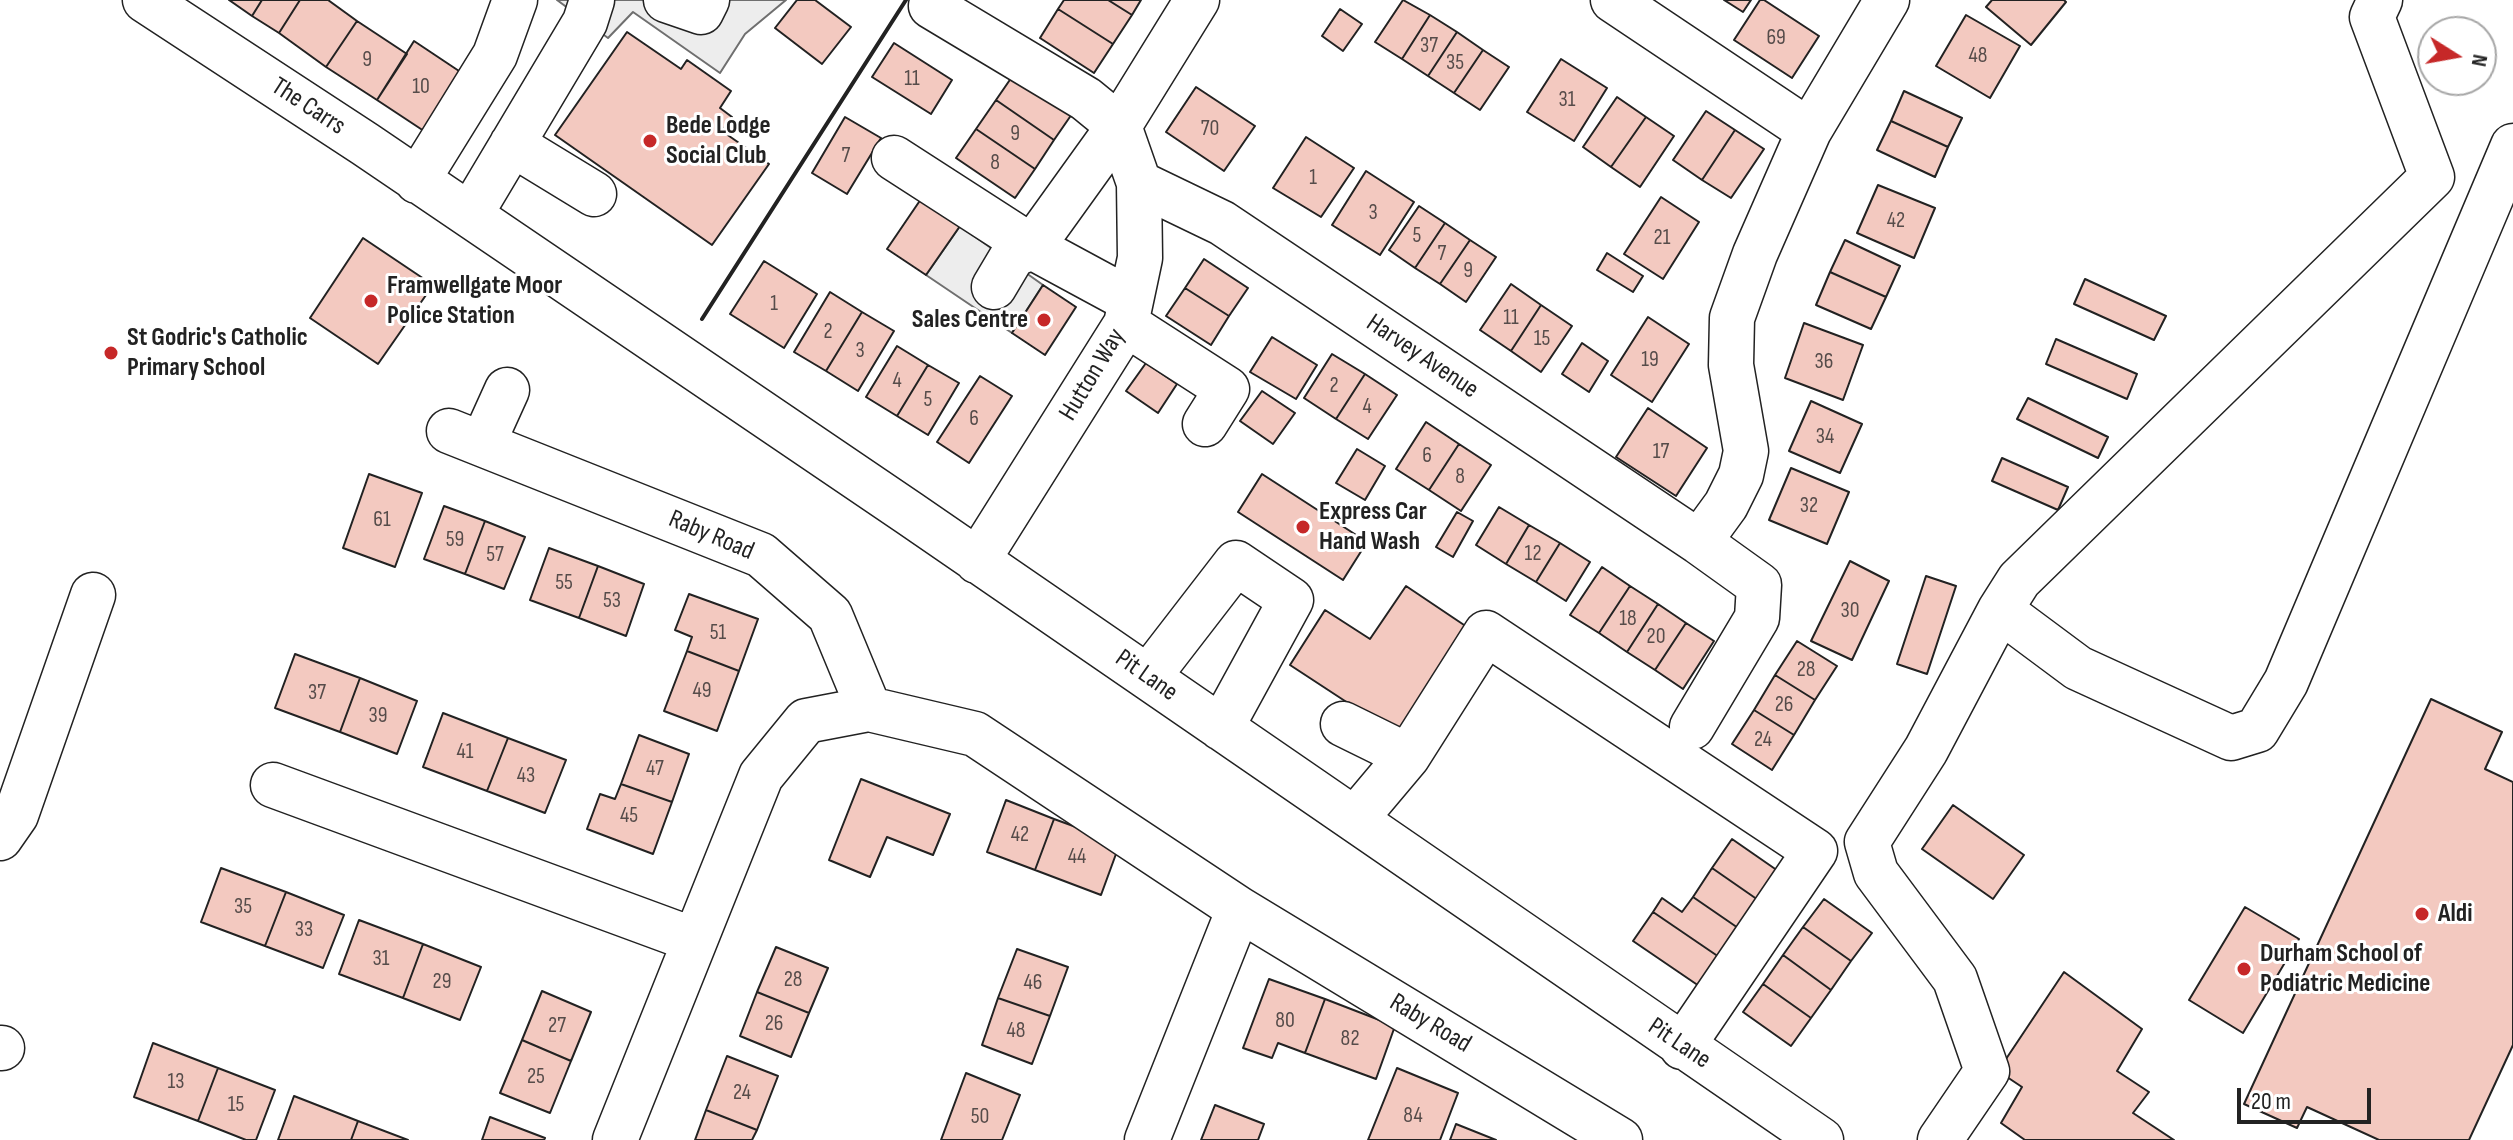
<!DOCTYPE html>
<html>
<head>
<meta charset="utf-8">
<style>
	body { margin:0 }
	#map { position:relative; width:2513px; height:1140px; overflow:hidden; background:#fff; font-family:"Sofia Sans Condensed",sans-serif }
	canvas { display:block }
	.north { position:absolute; left:2417px; top:16px; width:80px; height:80px; box-sizing:border-box; background:#fff; border:2px solid #a7a7a7; border-radius:50%; rotate:101deg; font-size:22px; font-weight:700; line-height:32px; text-align:center; color:#222 }
	.north::after { content:''; display:block; margin:auto; width:28px; height:36px; background:#c62828; clip-path:polygon(50% 0,100% 100%,50% 72%,0 100%) }
	.scale { position:absolute; left:2237px; top:1088px; width:134px; height:36px; box-sizing:border-box; border:4px solid #222; border-top:0; padding-left:10px; font-size:24px; line-height:28px; white-space:nowrap; color:#222; -webkit-text-stroke:6px #fff; paint-order:stroke }
</style>
</head>
<body>
<div id="map">
<canvas width="2513" height="1140"></canvas>
<div class="north">N</div>
<div class="scale">20 m</div>
</div>
<script>
const g = document.querySelector('canvas').getContext('2d');
g.lineJoin = 'round';
function paint(path, color) { g.fillStyle = color; g.fill(path, 'evenodd'); }
function stroke(path, color, width, dash) { g.strokeStyle = color; g.lineWidth = width; g.lineCap = dash ? 'butt' : 'round'; g.setLineDash(dash || []); g.stroke(path); }
function write(font, color, halo, rows, align = 'center') {
  g.font = font + ' "Sofia Sans Condensed",sans-serif'; g.lineWidth = 6; g.setLineDash([]); g.textBaseline = 'middle'; g.strokeStyle = halo; g.fillStyle = color; for (const [text, x, y, turn = 0] of rows) {
    g.save(); g.translate(x, y); g.rotate((+turn || 0) * Math.PI / 180); g.textAlign = isNaN(turn) ? turn : align; if (halo) g.strokeText(text, 0, 0); g.fillText(text, 0, 0); g.restore();
  }
}
const parking = new Path2D(`
	M557,0H786L745,34L720,73L633,12L608,38Z
	M960,226L1043,285L1012,333L926,275Z`);
paint(parking, '#ededed');
stroke(parking, '#6f6f6f', 2);
const building = new Path2D(`
	M229,0H262L252,16Z
	M262,0H300L279,33L252,16Z
	M300,0H328L357,21L326,67L279,33Z
	M797,0H815L851,27L822,64L775,28Z
	M1064,0H1108L1132,15L1113,44L1058,9Z
	M1108,0H1141L1132,15Z
	M1403,0L1430,15L1402,59L1375,42Z
	M1724,0H1751L1743,12Z
	M1760,0H1764L1819,36L1792,78L1734,40Z
	M1992,0H2064L2066,2L2031,45L1986,7Z
	M1058,9L1113,44L1094,73L1040,38Z
	M1340,9L1362,24L1343,51L1322,36Z
	M1430,15L1457,32L1428,76L1402,59Z
	M1966,15L2020,46L1990,98L1936,66Z
	M357,21L407,54L377,100L326,67Z
	M627,32L681,69L687,60L731,91L720,108L732,117L722,131L769,164L712,245L555,135Z
	M1457,32L1483,50L1454,93L1428,76Z
	M414,41L465,75L430,135L377,100Z
	M894,43L952,80L931,114L872,77Z
	M1483,50L1509,67L1480,110L1454,93Z
	M1561,59L1607,88L1574,141L1527,112Z
	M1016,71L1074,111L1054,140L996,100Z
	M1196,87L1255,126L1224,171L1166,132Z
	M1904,91L1962,118L1948,147L1891,121Z
	M1617,97L1646,117L1611,167L1583,147Z
	M996,100L1054,140L1035,169L976,129Z
	M1706,111L1735,130L1702,180L1673,160Z
	M845,117L881,138L847,194L812,173Z
	M1646,117L1674,136L1640,187L1611,167Z
	M1891,121L1948,147L1935,177L1877,150Z
	M976,129L1035,169L1015,198L956,158Z
	M1735,130L1764,149L1731,198L1702,180Z
	M1306,137L1354,168L1321,217L1273,188Z
	M1366,171L1414,202L1380,255L1332,225Z
	M1878,185L1935,208L1914,258L1857,233Z
	M1661,197L1699,222L1663,279L1624,254Z
	M921,199L960,226L926,275L887,249Z
	M1419,206L1445,223L1415,268L1389,250Z
	M1445,223L1470,240L1440,284L1415,268Z
	M363,238L433,285L378,364L310,318Z
	M1470,240L1496,257L1466,302L1440,284Z
	M1845,240L1900,266L1886,297L1830,272Z
	M1607,253L1643,276L1633,292L1597,270Z
	M1204,259L1248,288L1229,316L1185,288Z
	M764,261L817,294L784,348L730,314Z
	M1830,272L1886,297L1871,329L1816,305Z
	M2085,279L2166,316L2154,340L2074,304Z
	M1511,284L1541,305L1511,351L1480,330Z
	M1043,285L1076,307L1045,355L1012,333Z
	M1185,288L1229,316L1211,345L1166,316Z
	M830,292L862,312L826,371L794,352Z
	M1541,305L1572,326L1541,372L1511,351Z
	M862,312L894,331L858,391L826,371Z
	M1648,317L1689,344L1652,402L1611,375Z
	M1804,323L1863,345L1843,400L1785,378Z
	M1272,337L1317,365L1296,399L1250,372Z
	M2056,339L2137,374L2127,399L2046,364Z
	M1582,343L1608,361L1589,392L1562,374Z
	M897,346L928,365L897,416L866,397Z
	M1332,354L1365,374L1336,419L1304,398Z
	M1146,363L1177,384L1158,413L1126,391Z
	M928,365L959,383L928,435L897,416Z
	M1365,374L1397,395L1368,439L1336,419Z
	M980,376L1012,396L969,463L937,442Z
	M1262,391L1295,413L1273,444L1240,421Z
	M2028,398L2108,437L2098,458L2017,419Z
	M1811,401L1862,424L1840,473L1789,451Z
	M1648,408L1707,448L1676,496L1616,457Z
	M1426,422L1459,444L1429,490L1396,469Z
	M1459,444L1491,465L1461,511L1429,490Z
	M1357,449L1385,466L1365,500L1336,483Z
	M2002,458L2068,487L2058,510L1992,481Z
	M1791,468L1849,492L1827,544L1769,520Z
	M369,474L422,493L395,567L343,548Z
	M1262,474L1367,542L1343,580L1238,512Z
	M444,506L485,521L465,574L424,559Z
	M1499,507L1529,525L1506,564L1476,545Z
	M1457,512L1473,521L1453,557L1436,547Z
	M485,521L525,537L504,589L465,574Z
	M1529,525L1560,543L1536,582L1506,564Z
	M1560,543L1590,562L1566,601L1536,582Z
	M549,548L598,566L579,618L530,600Z
	M1850,561L1889,581L1852,660L1811,641Z
	M598,566L644,584L626,636L579,618Z
	M1602,567L1630,586L1599,633L1570,615Z
	M1926,576L1956,586L1927,674L1897,664Z
	M1406,586L1473,631L1403,739L1290,665L1325,610L1370,639Z
	M1630,586L1658,604L1627,652L1599,633Z
	M689,594L758,619L739,671L687,651L692,637L675,630Z
	M1658,604L1686,623L1655,670L1627,652Z
	M1686,623L1714,641L1683,689L1655,670Z
	M1797,641L1837,666L1815,700L1775,675Z
	M687,651L739,671L717,731L664,711Z
	M295,654L360,678L340,732L275,708Z
	M1775,675L1815,700L1794,735L1754,710Z
	M360,678L417,701L397,754L340,732Z
	M2431,699L2502,732L2485,769L2513,782V1045L2469,1140H2379L2307,1107L2297,1128L2244,1104Z
	M1754,710L1794,735L1772,770L1732,744Z
	M443,713L508,738L487,791L423,767Z
	M639,735L689,754L672,802L621,784Z
	M508,738L566,760L545,813L487,791Z
	M861,779L950,814L933,855L887,837L870,877L829,860Z
	M621,784L672,802L653,854L587,829L600,794L615,799Z
	M1006,800L1054,819L1035,870L987,852Z
	M1953,805L2024,855L1993,899L1922,849Z
	M1054,819L1120,843L1101,895L1035,870Z
	M1732,839L1781,873L1761,902L1712,868Z
	M221,868L286,892L265,946L201,922Z
	M1712,868L1761,902L1741,930L1693,897Z
	M286,892L344,915L323,968L265,946Z
	M1693,897L1741,930L1722,959L1653,912L1662,898L1682,912Z
	M1824,899L1872,933L1851,961L1803,927Z
	M2245,907L2299,939L2243,1033L2189,1000Z
	M1653,912L1722,959L1702,988L1633,941Z
	M359,920L423,944L403,998L339,974Z
	M1803,927L1851,961L1831,990L1783,955Z
	M423,944L481,967L460,1020L403,998Z
	M776,947L828,968L809,1013L757,992Z
	M1017,949L1068,967L1050,1016L998,998Z
	M1783,955L1831,990L1811,1018L1763,984Z
	M2064,972L2142,1029L2117,1071L2149,1092L2133,1113L2174,1140H2025L2001,1123L2022,1087L1998,1071Z
	M1269,979L1325,999L1305,1053L1278,1043L1272,1058L1243,1048Z
	M1763,984L1811,1018L1791,1046L1743,1012Z
	M542,991L591,1012L571,1061L522,1040Z
	M757,992L809,1013L791,1057L740,1036Z
	M998,998L1050,1016L1032,1064L982,1045Z
	M1325,999L1395,1026L1376,1079L1305,1053Z
	M522,1040L571,1061L550,1113L500,1093Z
	M153,1043L218,1068L198,1121L134,1097Z
	M727,1056L778,1076L757,1130L706,1110Z
	M218,1068L275,1090L256,1140H246L198,1121Z
	M1397,1068L1458,1093L1440,1140H1368Z
	M966,1073L1020,1095L1002,1140H941Z
	M294,1096L358,1121L351,1140H278Z
	M1215,1105L1264,1124L1258,1140H1201Z
	M706,1110L757,1130L752,1140H695Z
	M490,1117L545,1138L544,1140H482Z
	M358,1121L408,1140H351Z
	M1456,1124L1496,1140H1450Z`);
paint(building, '#f3c9c0');
stroke(building, '#222', 2);
const minor = new Path2D(`
	M145,0L365,144L909,513L1821,1140
	M666,0L701,12L707,0
	M1613,0L1809,131
	M931,6L1086,99L1119,126L1032,247L1013,255L994,287
	M512,144L594,194
	M894,158L1032,247L1130,300
	M417,181L495,55L515,0
	M1139,183L1222,223L1699,542L1759,585L1757,618L1692,727
	M470,215L585,22L592,0
	M1126,324L1227,389L1205,424
	M449,431L761,555L830,615L869,709
	M483,443L507,390
	M1699,542L1726,505L1741,475L1746,451L1731,365L1732,318L1755,254L1809,131L1887,0
	M977,561L1126,324L1140,258L1139,183L1119,126L1197,0
	M2000,610L2078,668L2231,738L2257,730L2286,682L2513,146
	M1148,677L1236,563L1291,600L1221,728
	M1343,724L1408,756
	M273,785L694,940
	M1355,819L1408,756L1486,633L1815,851L1682,1047
	M0,838L16,815L93,595
	M0,1048H2
	M615,1140L761,776L806,721L869,709L975,734L1239,909L1620,1140
	M1147,1140L1239,909
	M1940,1140L1987,1071L1955,979L1876,873L1867,842L1926,750L2000,610L2019,580L2432,177L2372,17L2380,0`);
stroke(minor, '#222', 47);
stroke(minor, '#fff', 44);
stroke(new Path2D(`
	M702,319L906,0`), '#222', 4);
for (const [x, y, r, color] of [
	[650,141,8,"#c62828"],
	[371,301,8,"#c62828"],
	[1044,320,8,"#c62828"],
	[111,353,8,"#c62828"],
	[1303,527,8,"#c62828"],
	[2422,914,8,"#c62828"],
	[2244,969,8,"#c62828"]
]) { const dot = new Path2D(); dot.arc(x, y, r, 0, 2 * Math.PI); g.fillStyle = color; g.fill(dot); stroke(dot, '#fff', 3); }
write('22px', '#564c4a', null, [
	["69",1776,38],
	["37",1429,46],
	["48",1978,56],
	["9",367,60],
	["35",1455,63],
	["11",912,79],
	["10",421,87],
	["31",1567,100],
	["70",1210,129],
	["9",1015,134],
	["7",846,156],
	["8",995,163],
	["1",1313,178],
	["3",1373,213],
	["42",1896,221],
	["5",1417,236],
	["21",1662,238],
	["7",1442,254],
	["9",1468,271],
	["1",774,304],
	["11",1511,318],
	["2",828,332],
	["15",1542,339],
	["3",860,351],
	["19",1650,360],
	["36",1824,362],
	["4",897,381],
	["2",1334,386],
	["5",928,400],
	["4",1367,407],
	["6",974,419],
	["34",1825,437],
	["17",1661,452],
	["6",1427,456],
	["8",1460,477],
	["32",1809,506],
	["61",382,520],
	["59",455,540],
	["12",1533,554],
	["57",495,555],
	["55",564,583],
	["53",612,601],
	["30",1850,611],
	["18",1628,619],
	["51",718,633],
	["20",1656,637],
	["28",1806,670],
	["49",702,691],
	["37",317,693],
	["26",1784,705],
	["39",378,716],
	["24",1763,740],
	["41",465,752],
	["47",655,769],
	["43",526,776],
	["45",629,816],
	["42",1020,835],
	["44",1077,857],
	["35",243,907],
	["33",304,930],
	["31",381,959],
	["28",793,980],
	["29",442,982],
	["46",1033,983],
	["80",1285,1021],
	["26",774,1024],
	["27",557,1026],
	["48",1016,1031],
	["82",1350,1039],
	["25",536,1077],
	["13",176,1082],
	["24",742,1093],
	["15",236,1105],
	["84",1413,1116],
	["50",980,1117]
]);
write('26px', '#222', '#fff', [
	["The Carrs",308,107,33],
	["Harvey Avenue",1422,357,34],
	["Hutton Way",1093,375,-59],
	["Raby Road",711,536,23],
	["Pit Lane",1146,676,35],
	["Raby Road",1430,1024,31],
	["Pit Lane",1679,1044,34]
]);
write('bold 26px', '#222', '#fff', [
	["Bede Lodge",666,126],
	["Social Club",666,156],
	["Framwellgate Moor",387,286],
	["Police Station",387,316],
	["Sales Centre",1028,320,"right"],
	["St Godric's Catholic",127,338],
	["Primary School",127,368],
	["Express Car",1319,512],
	["Hand Wash",1319,542],
	["Aldi",2438,914],
	["Durham School of",2260,954],
	["Podiatric Medicine",2260,984]
], 'left');
</script>
</body>
</html>
